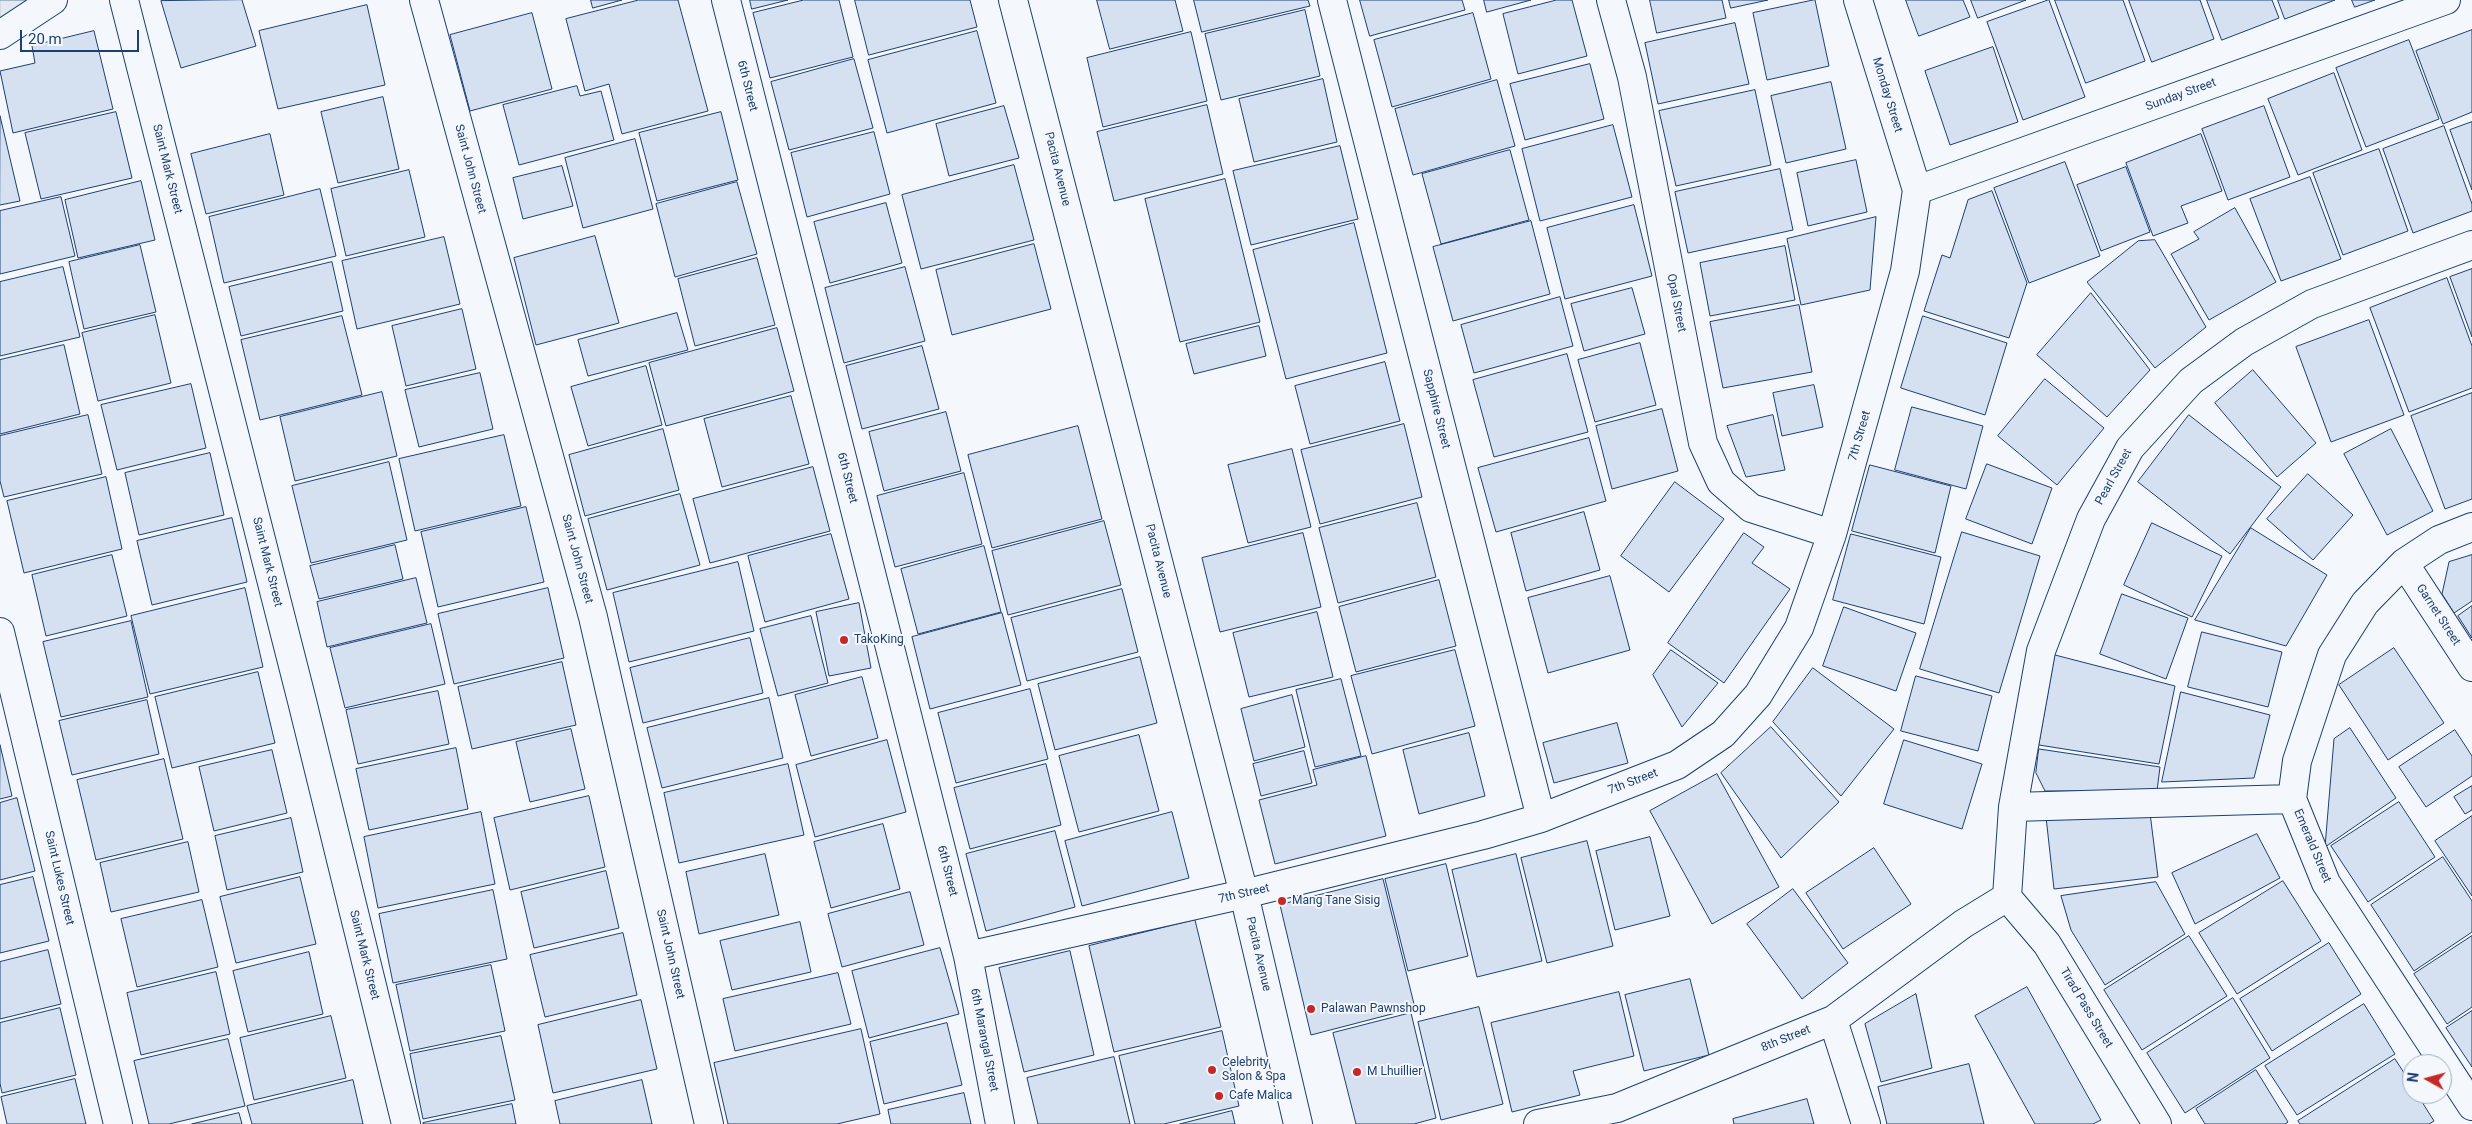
<!DOCTYPE html>
<html>
<head>
<meta charset="utf-8">
<style>
	body { margin:0 }
	#map { position:relative; width:2472px; height:1124px; overflow:hidden; background:#f4f7fb; font-family:Roboto,sans-serif }
	canvas { display:block }
	.north { position:absolute; left:2402px; top:1054px; width:50px; height:50px; box-sizing:border-box; background:#f4f7fb; border:1px solid #9eadc5; border-radius:50%; rotate:277deg; font-size:14px; font-weight:700; line-height:20px; text-align:center; color:#1d3f73 }
	.north::after { content:''; display:block; margin:auto; width:18px; height:22px; background:#c62828; clip-path:polygon(50% 0,100% 100%,50% 72%,0 100%) }
	.scale { position:absolute; left:20px; top:30px; width:119px; height:22px; box-sizing:border-box; border:2px solid #1d3f73; border-top:0; padding-left:6px; font-size:15px; line-height:18px; white-space:nowrap; color:#1d3f73; -webkit-text-stroke:4px #f4f7fb; paint-order:stroke }
</style>
</head>
<body>
<div id="map">
<canvas width="2472" height="1124"></canvas>
<div class="north">N</div>
<div class="scale">20 m</div>
</div>
<script>
const g = document.querySelector('canvas').getContext('2d');
g.lineJoin = 'round';
function paint(path, color) { g.fillStyle = color; g.fill(path, 'evenodd'); }
function stroke(path, color, width, dash) { g.strokeStyle = color; g.lineWidth = width; g.lineCap = dash ? 'butt' : 'round'; g.setLineDash(dash || []); g.stroke(path); }
function write(font, color, halo, rows, align = 'center') {
  g.font = font + ' Roboto,sans-serif'; g.lineWidth = 4; g.setLineDash([]); g.textBaseline = 'middle'; g.strokeStyle = halo; g.fillStyle = color; for (const [text, x, y, turn = 0] of rows) {
    g.save(); g.translate(x, y); g.rotate((+turn || 0) * Math.PI / 180); g.textAlign = isNaN(turn) ? turn : align; if (halo) g.strokeText(text, 0, 0); g.fillText(text, 0, 0); g.restore();
  }
}
const green = new Path2D(`
	M0,0H36L0,28Z`);
paint(green, '#e3e9f0');
stroke(green, '#687fa3', 1);
const building = new Path2D(`
	M242,0L256,46L181,68L161,1Z
	M591,0H622L593,8Z
	M639,0H678L708,111L622,134L609,84L585,91L566,19Z
	M750,0H788L752,9Z
	M804,0H839L853,57L770,78L753,13Z
	M855,0H970L977,27L869,55Z
	M1097,0H1175L1183,31L1110,49Z
	M1194,0H1308L1310,6L1202,32Z
	M1360,0H1462L1465,10L1370,36Z
	M1484,0H1531L1487,12Z
	M1557,0H1572L1587,56L1518,74L1503,14Z
	M1650,0H1722L1726,18L1657,33Z
	M1729,0H1768L1731,8Z
	M1815,0L1829,66L1767,80L1753,13Z
	M1906,0H1963L1970,17L1919,36Z
	M1971,0H2026L1978,18Z
	M2049,0L2085,97L2023,120L1987,22Z
	M2055,0H2123L2145,61L2086,83Z
	M2129,0H2200L2214,39L2152,62Z
	M2207,0H2272L2279,18L2222,40Z
	M2278,0H2335L2285,19Z
	M2352,0H2375L2355,7Z
	M367,5L385,85L278,109L259,31Z
	M1305,10L1320,76L1221,100L1205,34Z
	M532,13L552,89L470,111L450,35Z
	M1473,13L1491,79L1392,107L1374,40Z
	M1735,23L1749,84L1658,104L1645,43Z
	M2472,30V112L2443,124L2416,51Z
	M94,31L113,109L13,133L0,71L35,63L32,46Z
	M977,31L996,103L887,133L868,60Z
	M1191,32L1207,101L1103,127L1087,58Z
	M2409,40L2439,119L2366,147L2336,68Z
	M1993,47L2018,122L1950,145L1925,71Z
	M854,59L873,128L789,150L771,82Z
	M1590,64L1604,119L1525,140L1510,84Z
	M2334,73L2362,150L2298,175L2268,99Z
	M1323,79L1337,142L1254,162L1239,99Z
	M1497,80L1515,146L1413,175L1395,109Z
	M1831,82L1846,149L1786,163L1771,96Z
	M577,86L580,96L601,91L614,140L519,165L503,105Z
	M1755,90L1771,165L1676,186L1659,111Z
	M383,97L399,169L338,183L321,112Z
	M1207,105L1223,174L1114,201L1097,132Z
	M1004,106L1019,158L949,176L936,124Z
	M2264,106L2290,177L2228,200L2202,129Z
	M116,112L132,178L41,199L25,133Z
	M721,112L738,180L657,201L639,133Z
	M0,116L20,201L0,205Z
	M2472,122V190L2450,130Z
	M1613,125L1632,197L1540,221L1522,149Z
	M2444,126L2472,204V211L2413,233L2383,149Z
	M874,132L890,194L807,217L791,153Z
	M270,134L284,195L206,214L191,154Z
	M2201,134L2222,191L2181,206L2188,223L2153,236L2126,163Z
	M635,139L653,209L583,228L565,158Z
	M1340,146L1358,219L1251,245L1233,171Z
	M2379,149L2408,231L2343,255L2313,173Z
	M1510,150L1529,220L1441,244L1422,174Z
	M1856,160L1867,212L1808,226L1797,173Z
	M2065,162L2100,256L2029,283L1994,188Z
	M1014,165L1034,240L921,269L902,195Z
	M562,166L573,206L523,219L513,178Z
	M2126,167L2150,232L2101,251L2077,185Z
	M1780,169L1793,230L1688,253L1675,192Z
	M409,170L425,237L346,256L331,189Z
	M2310,177L2341,259L2281,281L2250,199Z
	M1225,179L1260,322L1180,342L1145,199Z
	M141,181L155,240L78,258L65,200Z
	M737,182L757,254L675,277L656,204Z
	M320,189L336,256L224,283L209,217Z
	M1992,191L2027,283L2009,338L1924,311L1942,255L1950,258L1968,200Z
	M61,197L75,256L0,274V211Z
	M886,203L902,263L830,283L814,222Z
	M1634,205L1652,276L1565,299L1547,228Z
	M2235,208L2276,282L2209,320L2171,254L2199,239L2194,232Z
	M1876,217L1870,290L1801,305L1787,239Z
	M1531,221L1550,294L1453,321L1433,247Z
	M1354,223L1387,353L1286,379L1253,250Z
	M595,236L619,323L536,345L514,258Z
	M444,237L460,304L357,329L342,261Z
	M2155,240L2206,327L2155,368L2087,282L2138,241Z
	M1034,244L1051,309L952,335L936,270Z
	M140,245L156,312L84,329L69,262Z
	M1785,246L1795,300L1710,316L1700,263Z
	M757,258L775,325L695,346L678,279Z
	M332,262L343,311L241,336L229,287Z
	M63,267L80,337L0,356V282Z
	M905,267L925,341L844,363L825,288Z
	M2472,269V337L2450,277Z
	M2447,278L2472,346V388L2409,412L2370,308Z
	M1632,288L1645,334L1584,351L1571,304Z
	M2091,293L2150,370L2107,417L2037,355Z
	M1560,297L1573,346L1474,373L1461,325Z
	M1799,305L1812,372L1723,388L1710,322Z
	M462,309L476,369L406,386L392,326Z
	M677,313L688,350L588,376L578,340Z
	M155,315L171,383L98,401L82,333Z
	M342,316L362,395L260,420L241,340Z
	M1923,316L2007,343L1985,415L1901,388Z
	M2369,320L2404,415L2331,442L2296,347Z
	M1259,326L1266,356L1194,374L1186,344Z
	M777,328L794,391L666,426L649,363Z
	M1640,343L1656,405L1595,422L1578,360Z
	M64,345L80,414L0,434V360Z
	M922,346L939,409L862,429L846,366Z
	M1567,354L1588,432L1494,457L1473,380Z
	M1385,362L1400,421L1310,444L1295,386Z
	M646,366L662,425L588,446L571,387Z
	M2253,370L2316,443L2277,477L2215,403Z
	M480,373L493,429L419,447L405,390Z
	M2045,379L2104,428L2057,485L1998,436Z
	M191,384L206,448L117,470L101,405Z
	M1814,385L1823,427L1782,436L1773,393Z
	M382,392L397,456L295,481L280,417Z
	M2472,393V499L2445,509L2411,416Z
	M791,396L809,464L722,487L704,419Z
	M1912,407L1983,426L1966,489L1895,470Z
	M1662,409L1678,471L1612,489L1596,426Z
	M946,412L961,471L884,491L869,432Z
	M88,415L102,474L4,497L0,481V436Z
	M1773,415L1785,470L1746,477L1727,426Z
	M2189,415L2281,487L2230,554L2138,482Z
	M1404,424L1422,497L1320,524L1301,450Z
	M1078,426L1102,519L992,548L968,455Z
	M663,429L679,490L585,516L569,455Z
	M2391,429L2433,511L2387,535L2344,454Z
	M504,435L521,506L415,531L399,459Z
	M1589,438L1606,501L1496,532L1478,468Z
	M1292,449L1311,527L1248,543L1228,465Z
	M210,453L224,515L139,535L125,473Z
	M389,462L407,540L311,563L292,486Z
	M1987,464L2052,488L2032,544L1966,519Z
	M1870,465L1951,486L1935,553L1852,531Z
	M813,467L830,531L710,563L693,499Z
	M964,473L982,544L895,567L877,496Z
	M2308,474L2353,515L2313,560L2267,519Z
	M106,477L122,549L24,573L7,501Z
	M1675,482L1724,519L1669,592L1621,556Z
	M680,494L700,565L607,590L588,519Z
	M1417,503L1436,577L1338,603L1319,528Z
	M526,507L544,582L438,607L421,532Z
	M1584,512L1600,570L1526,591L1511,533Z
	M232,518L247,582L152,605L137,541Z
	M1104,521L1121,585L1008,615L992,551Z
	M2152,523L2222,556L2192,617L2124,585Z
	M2251,528L2327,575L2286,646L2195,620Z
	M1962,532L2040,556L1999,693L1920,669Z
	M1303,533L1321,607L1220,632L1202,558Z
	M1744,533L1764,547L1752,563L1790,589L1724,683L1668,643Z
	M831,534L849,599L765,622L748,556Z
	M1851,534L1941,557L1924,624L1833,600Z
	M395,545L403,579L319,599L310,566Z
	M984,546L1001,612L918,634L901,569Z
	M112,555L127,616L46,636L32,575Z
	M2472,555V601L2454,613L2442,594L2449,562Z
	M738,562L754,631L629,662L613,593Z
	M1610,576L1630,650L1548,673L1528,598Z
	M416,578L427,623L327,647L317,602Z
	M1439,580L1456,646L1356,672L1339,607Z
	M245,588L263,667L150,694L131,616Z
	M548,588L564,658L454,684L438,614Z
	M1122,589L1138,652L1027,681L1011,618Z
	M2122,594L2188,618L2166,679L2100,654Z
	M859,603L871,668L829,676L816,612Z
	M2472,606V638L2458,616Z
	M1844,607L1916,633L1896,691L1823,666Z
	M1317,612L1333,677L1249,697L1233,633Z
	M1002,613L1021,685L930,709L912,637Z
	M811,616L828,683L778,696L760,629Z
	M131,621L148,697L61,717L43,642Z
	M431,624L445,684L345,708L330,648Z
	M2202,632L2282,652L2268,707L2188,687Z
	M750,638L763,693L643,723L630,668Z
	M2394,648L2444,723L2388,760L2339,685Z
	M1455,650L1475,726L1372,754L1351,676Z
	M1671,650L1718,683L1682,727L1653,675Z
	M2055,655L2175,686L2159,764L2039,745Z
	M1140,657L1157,723L1055,750L1038,684Z
	M562,662L576,725L472,749L458,687Z
	M1813,668L1894,729L1841,796L1773,722Z
	M258,672L275,743L172,768L155,697Z
	M1916,676L1992,696L1978,751L1901,731Z
	M862,677L878,738L811,756L795,695Z
	M1341,679L1361,756L1315,767L1296,690Z
	M1030,689L1048,759L956,783L938,713Z
	M438,691L449,744L358,764L346,710Z
	M2181,692L2270,715L2254,778L2162,782Z
	M1292,695L1305,747L1254,761L1241,709Z
	M769,698L783,758L662,788L647,728Z
	M147,700L159,754L72,775L59,721Z
	M1617,723L1628,763L1554,783L1543,743Z
	M1771,727L1839,802L1781,858L1721,773Z
	M2350,728L2396,798L2325,847L2334,739Z
	M571,729L585,789L530,802L516,742Z
	M2455,730L2472,756V776L2426,807L2399,767Z
	M1469,733L1485,796L1419,814L1403,750Z
	M1139,735L1159,811L1079,832L1059,756Z
	M887,740L906,812L815,837L796,765Z
	M1904,740L1982,764L1962,829L1884,804Z
	M0,745L12,796L0,799Z
	M456,748L468,809L369,830L356,769Z
	M2039,749L2160,767L2157,791H2045L2036,773Z
	M272,750L287,813L214,831L199,767Z
	M1304,751L1312,783L1261,796L1253,764Z
	M1366,756L1386,836L1275,864L1259,800L1317,785L1313,770Z
	M164,759L183,839L96,860L77,780Z
	M788,764L804,835L679,863L664,793Z
	M1046,764L1061,825L970,849L954,788Z
	M1717,774L1779,887L1712,924L1650,811Z
	M2472,786V810L2465,814L2454,797Z
	M589,796L605,867L510,890L494,818Z
	M17,798L35,871L0,880V803Z
	M2399,802L2435,857L2368,902L2331,846Z
	M2149,805L2158,877L2054,889L2046,817Z
	M481,812L495,884L378,908L364,837Z
	M1172,812L1189,878L1082,906L1065,841Z
	M2472,816V896L2435,841Z
	M291,818L303,872L227,890L215,836Z
	M883,824L900,889L831,908L814,842Z
	M1055,831L1075,907L986,931L966,854Z
	M2257,834L2280,878L2195,924L2172,873Z
	M1650,837L1670,916L1615,930L1596,851Z
	M1587,841L1613,946L1547,963L1521,858Z
	M188,842L199,892L111,912L100,863Z
	M1874,848L1911,904L1843,949L1806,893Z
	M765,854L779,915L699,934L686,872Z
	M1516,854L1542,961L1477,977L1452,870Z
	M2443,857L2472,901V932L2414,971L2371,905Z
	M1446,864L1468,956L1408,971L1385,879Z
	M606,871L619,928L534,948L521,892Z
	M33,877L49,941L0,953V885Z
	M300,877L316,944L236,963L220,897Z
	M1383,879L1415,1008L1311,1035L1280,905Z
	M2283,881L2321,941L2237,994L2199,933Z
	M2156,882L2185,934L2105,985L2071,930L2061,896Z
	M1793,889L1848,963L1802,999L1747,924Z
	M493,890L507,959L393,983L379,914Z
	M910,892L924,945L842,967L828,914Z
	M202,900L218,967L137,987L121,919Z
	M1195,920L1221,1027L1114,1052L1089,946Z
	M800,922L811,972L732,990L720,941Z
	M623,933L637,995L545,1017L530,955Z
	M2189,936L2227,996L2142,1050L2104,990Z
	M2472,936V1007L2447,1024L2414,974Z
	M2329,943L2361,994L2272,1051L2240,999Z
	M940,948L959,1014L869,1038L852,971Z
	M48,950L61,1004L0,1019V962Z
	M1070,951L1094,1055L1024,1072L999,968Z
	M309,952L323,1014L248,1032L233,971Z
	M491,965L505,1031L410,1051L396,985Z
	M216,972L230,1034L141,1055L127,993Z
	M838,973L851,1024L735,1051L723,999Z
	M1690,979L1709,1055L1644,1071L1625,995Z
	M2027,987L2101,1120L2093,1124H2035L1975,1016Z
	M1619,992L1634,1056L1573,1071L1580,1095L1512,1112L1491,1023Z
	M1916,994L1932,1068L1881,1082L1865,1024Z
	M2233,998L2270,1058L2185,1113L2147,1053Z
	M641,1000L657,1069L553,1093L538,1025Z
	M2364,1004L2395,1054L2297,1115L2265,1066Z
	M1479,1007L1503,1104L1441,1120L1418,1022Z
	M60,1008L76,1075L2,1093L0,1083V1023Z
	M2472,1011V1067L2446,1028Z
	M1411,1013L1436,1118L1414,1124H1356L1333,1033Z
	M331,1016L346,1078L254,1100L240,1038Z
	M947,1023L962,1085L884,1104L870,1042Z
	M861,1029L880,1114L837,1124H728L714,1063Z
	M1222,1031L1239,1106L1164,1124H1135L1119,1056Z
	M501,1036L515,1100L423,1119L410,1054Z
	M228,1039L245,1106L169,1124H149L134,1061Z
	M1114,1057L1130,1124H1038L1027,1078Z
	M2395,1059L2412,1085V1094H2417L2434,1121L2429,1124H2300L2298,1121Z
	M1969,1064L1984,1124H1887L1878,1087Z
	M2256,1070L2288,1122L2285,1124H2205L2196,1109Z
	M75,1079L86,1124H7L1,1097Z
	M353,1080L363,1124H252L247,1106Z
	M642,1080L652,1124H560L555,1101Z
	M964,1093L971,1124H891L888,1110Z
	M1807,1099L1814,1124H1734L1733,1119Z
	M512,1104L516,1124H423V1123Z
	M1232,1111L1235,1124H1180Z
	M239,1113L242,1124H192Z`);
paint(building, '#d5e0f0');
stroke(building, '#1d3f73', 1);
const minor = new Path2D(`
	M124,0L302,701L406,1124
	M424,0L593,617L709,1124
	M726,0L968,956L1000,1124
	M1332,0L1541,818
	M1611,0L1632,77L1703,443L1721,482L1751,508L1832,534
	M0,35L53,0
	M1917,190L2446,0
	M2472,527L2439,540L2404,563L2365,603L2332,655L2297,761L2292,799L2326,883L2472,1106
	M2404,563L2472,667
	M0,632L118,1124
	M2013,807L2292,799
	M2007,897L2013,807L2041,651L2091,519L2130,448L2191,381L2244,342L2312,304L2472,245
	M2007,897L2047,944L2157,1124
	M968,956L1244,894L1483,835L1541,818L1677,765L1723,734L1758,695L1799,628L1832,534L1905,271L1917,190L1858,0
	M1833,1020L1866,1124
	M1538,1124L1617,1108L1833,1020L1963,924L2007,897`);
const secondary = new Path2D(`
	M1013,0L1244,894L1298,1124`);
stroke(minor, '#1d3f73', 30);
stroke(secondary, '#1d3f73', 30);
stroke(minor, '#f4f7fb', 28);
stroke(secondary, '#f4f7fb', 28);
for (const [x, y, r, color] of [
	[844,640,5,"#c62828"],
	[1282,901,5,"#c62828"],
	[1311,1009,5,"#c62828"],
	[1212,1070,5,"#c62828"],
	[1357,1072,5,"#c62828"],
	[1219,1096,5,"#c62828"]
]) { const dot = new Path2D(); dot.arc(x, y, r, 0, 2 * Math.PI); g.fillStyle = color; g.fill(dot); stroke(dot, '#f4f7fb', 2); }
write('12px', '#1d3f73', '#f4f7fb', [
	["6th Street",747,86,76],
	["Monday Street",1887,95,73],
	["Sunday Street",2181,95,-20],
	["Saint Mark Street",167,169,76],
	["Saint John Street",470,169,75],
	["Pacita Avenue",1057,169,76],
	["Opal Street",1676,303,79],
	["Sapphire Street",1436,409,76],
	["7th Street",1860,436,-74],
	["Pearl Street",2114,477,-61],
	["6th Street",847,478,76],
	["Saint John Street",577,559,75],
	["Pacita Avenue",1158,561,76],
	["Saint Mark Street",267,562,76],
	["Garnet Street",2438,615,57],
	["7th Street",1633,782,-21],
	["Emerald Street",2312,846,67],
	["6th Street",947,871,76],
	["Saint Lukes Street",59,878,77],
	["7th Street",1244,894,-13],
	["Saint John Street",670,954,77],
	["Pacita Avenue",1258,954,77],
	["Saint Mark Street",364,955,76],
	["Tirad Pass Street",2086,1008,59],
	["8th Street",1786,1039,-22],
	["6th Marangal Street",984,1040,79]
]);
write('12px', '#1d3f73', '#f4f7fb', [
	["TakoKing",854,640],
	["Mang Tane Sisig",1292,901],
	["Palawan Pawnshop",1321,1009],
	["Celebrity",1222,1063],
	["Salon & Spa",1222,1077],
	["M Lhuillier",1367,1072],
	["Cafe Malica",1229,1096]
], 'left');
</script>
</body>
</html>
